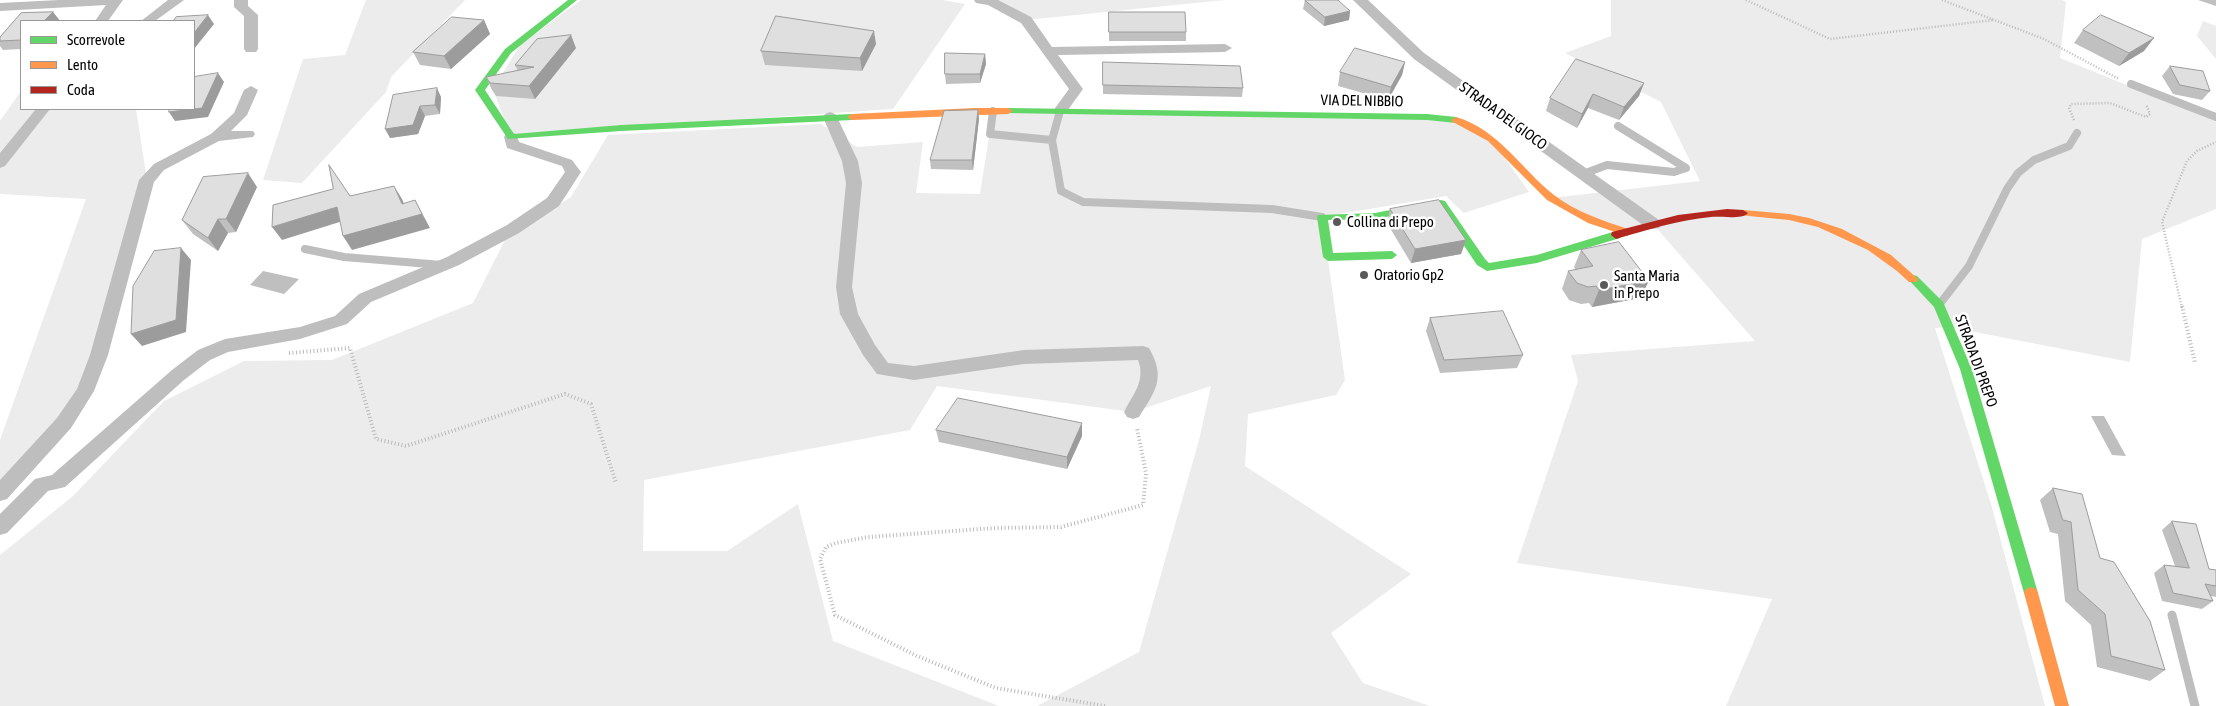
<!DOCTYPE html>
<html>
<head>
<meta charset="utf-8">
<style>
	body { margin:0 }
	#map { position:relative; width:2216px; height:706px; overflow:hidden; background:#fff; font-family:"Asap Condensed",sans-serif }
	canvas { display:block }
	.legend { position:absolute; left:20px; top:20px; width:175px; height:90px; box-sizing:border-box; background:#fff; border:1px solid #999; margin:0; padding:6px 9px; list-style:none; font-size:15px; color:#000 }
	.legend li { display:flex; align-items:center; gap:10px; height:25px }
	.legend b { width:25px; border:1px solid #999 }
</style>
</head>
<body>
<div id="map">
<canvas width="2216" height="706"></canvas>
<ul class="legend">
<li><b style="height:6px;background:#63d668"></b>Scorrevole</li>
<li><b style="height:6px;background:#ff974d"></b>Lento</li>
<li><b style="height:6px;background:#b3261e"></b>Coda</li>
</ul>
</div>
<script>
const g = document.querySelector('canvas').getContext('2d');
g.lineJoin = 'round';
function paint(path, color) { g.fillStyle = color; g.fill(path, 'evenodd'); }
function stroke(path, color, width, dash) { g.strokeStyle = color; g.lineWidth = width; g.lineCap = dash ? 'butt' : 'round'; g.setLineDash(dash || []); g.stroke(path); }
function write(font, color, halo, rows, align = 'center') {
  g.font = font + ' "Asap Condensed",sans-serif'; g.lineWidth = 5; g.setLineDash([]); g.textBaseline = 'middle'; g.strokeStyle = halo; g.fillStyle = color; for (const [text, x, y, turn = 0] of rows) {
    g.save(); g.translate(x, y); g.rotate((+turn || 0) * Math.PI / 180); g.textAlign = isNaN(turn) ? turn : align; if (halo) g.strokeText(text, 0, 0); g.fillText(text, 0, 0); g.restore();
  }
}
paint(new Path2D(`
	M366,0H465L391,77L386,92L302,183L263,180L303,59L345,55Z
	M581,0H942L965,4L893,109L510,135L493,89L520,45Z
	M981,0H1225L1026,20Z
	M1611,0H2062L2066,2L2060,58L2216,121V209L2142,239L2130,362L1949,327L1935,328L1991,504L2045,706H1726L1772,599L1517,563L1578,381L1571,355L1755,341L1653,224L1627,232L1551,198L1700,181L1661,102L1565,53L1611,36Z
	M2203,21L2216,26V59L2197,36Z
	M21,91V109H136L147,180L85,391L0,493V440L86,199L0,194V121Z
	M993,111L1460,120L1491,139L1529,192L1464,213L1446,196L1322,217L1345,380L1336,395L1248,414L1245,466L1411,574L1331,633L1363,683L1430,706H1037L1139,652L1199,440L1211,386L1133,412L937,386L910,430L644,480L643,551H727L798,504L833,641L999,706H0V555L73,496L164,401L244,361L332,360L473,303L506,238L571,197L608,135L821,124L857,147L923,142L916,193L980,194Z`), '#ececec');
paint(new Path2D(`
	M263,271L299,279L284,294L250,285Z
	M2091,416H2104L2126,456L2112,455Z`), '#bfbfbf');
stroke(new Path2D(`
	M1746,0L1830,39L1994,20
	M1942,0L2044,39L2119,79
	M2074,120L2069,108L2071,104L2110,103L2146,117L2150,114L2146,104
	M2182,308L2162,222L2187,161L2197,151L2216,142`), '#b9b9b9', 2.5, [1, 2]);
stroke(new Path2D(`
	M2182,306L2195,363
	M289,353L350,348L376,439L406,446L565,394L591,404L616,483
	M1105,706L996,688L917,656L835,615L820,559L826,547L836,543L868,537L996,528L1061,527L1143,505L1146,473L1137,428`), '#b9b9b9', 4, [1, 2.5]);
stroke(new Path2D(`
	M2131,84L2216,117
	M993,111L990,134L1052,140
	M1060,111L1052,140L1061,191L1083,202L1272,209L1322,217
	M1583,174L1607,165L1674,172L1686,168L1618,126
	M305,249L344,257L442,265
	M1939,305L1969,266L2007,189L2018,173L2034,160L2069,146L2077,133`), '#bebebe', 8);
stroke(new Path2D(`
	M2172,615L2195,706`), '#bebebe', 9);
paint(new Path2D(`
	M59,0H123L108,21H95L106,5L0,11V3Z
	M168,0H184L155,21H141Z
	M234,0H248V6L258,15V49L256,52H246L244,49V16L234,7Z
	M974,0H998L1031,17L1052,47L1225,44L1232,48L1225,52L1058,55L1083,89L1065,114H1055L1053,111L1069,89L1021,23L988,5L976,3Z
	M1353,0H1368L1424,53L1659,220L1661,224L1659,228L1653,229L1647,228L1414,59Z
	M251,86L258,90L247,115L231,131H253L255,134L253,137L219,141L164,170L154,182L108,355L94,391L71,428L7,499L0,501V480L57,418L77,389L90,355L139,180L154,164L211,134L234,113L244,90Z
	M36,109H50L5,166L0,168V153Z
	M830,112L835,114L837,117L858,161L862,183L852,287L858,314L875,345L888,363L914,366L1024,350L1143,346L1149,348C1166,378 1156,390 1139,417L1133,419L1127,417L1124,412C1133,394 1146,381 1138,360L1024,364L914,380L877,374L863,355L840,314L836,287L846,183L842,161L823,117L825,114Z
	M511,132L516,134L519,142L572,160L581,172L559,206L519,233L459,265L371,302L347,324L300,339L228,352L210,360L184,380L65,487L48,491L7,533L0,535V514L35,479L52,475L172,370L198,350L225,339L300,327L335,316L359,294L447,257L507,225L547,198L565,172L562,166L507,148L504,137L506,134Z`), '#bebebe');
paint(new Path2D(`
	M568,0H577L511,53L485,90L514,134L621,125L852,114L857,117L852,120L621,131L508,139L475,90L505,49Z
	M1008,108L1427,114L1456,117L1461,120L1456,123L1427,120L1005,113L1003,111Z
	M1441,200L1445,201L1485,259L1489,263L1537,255L1616,231L1621,235L1620,238L1537,263L1487,271L1477,265L1438,207L1375,219L1328,220L1333,253L1392,251L1397,255L1392,259L1328,261L1323,257L1317,217L1318,215L1375,213Z
	M1913,275L1917,276L1943,302L1972,369L2038,593L2036,597L2031,599L2026,597L2024,593L1960,369L1934,307L1908,279Z`), '#63d668');
paint(new Path2D(`
	M974,108H1008L1013,111L1008,114L852,120L847,117L852,114Z
	M1456,117C1498,129 1521,169 1554,195C1576,212 1604,221 1631,230L1632,232L1631,234L1627,236L1588,223L1547,200L1488,141L1453,122L1451,120Z
	M1743,210L1789,214L1809,218L1842,229L1891,255L1918,279L1917,282H1909L1897,271L1868,250L1818,227L1789,220L1739,215L1738,213L1739,211Z
	M2031,587L2036,589L2038,593L2069,706H2055L2024,593L2026,589Z`), '#ff974d');
paint(new Path2D(`
	M1727,209L1743,210L1748,213C1742,220 1721,216 1711,217C1678,220 1647,230 1616,239L1611,235L1612,232L1678,215Z`), '#b3261e');
paint(new Path2D(`
	M1305,0L1350,11L1349,20L1324,26L1303,9Z
	M2198,0H2216V6Z
	M53,12L60,21H21V49L3,50L0,46V37L21,13Z
	M1109,12L1186,32V41H1109Z
	M484,20L490,34L451,69L420,65L413,52Z
	M2083,30L2144,51L2119,66L2074,43Z
	M876,44L862,71L765,65L761,51Z
	M576,48L535,99L496,96L492,90L486,77L518,71L515,65Z
	M985,54L986,64L980,83L946,84L945,74Z
	M1103,62L1243,88L1242,97L1103,94Z
	M1405,62L1402,75L1388,100L1338,86L1340,72Z
	M2170,66L2210,91L2202,100L2173,94L2162,76Z
	M1644,83L1639,96L1619,120L1588,108L1577,128L1546,111L1550,98Z
	M393,95L441,97L440,114L425,116L418,134L390,138Z
	M978,110L979,119L973,170L931,169L930,160Z
	M257,187L236,232L228,233L218,251L193,234L182,220Z
	M1390,209L1466,240L1461,254L1411,263L1387,223Z
	M1581,250L1640,298L1592,307L1589,303L1581,304L1569,300L1562,289L1568,271L1576,270L1574,267Z
	M1430,318L1523,355L1517,368L1440,373L1426,331Z
	M936,430L1082,436L1067,469L939,442Z
	M2053,488L2100,558L2165,670L2150,681L2097,667L2091,625L2065,601L2058,534L2050,532L2040,500Z
	M2172,521L2209,569L2216,570V597L2211,596L2213,601L2202,609L2162,601L2154,573L2164,565L2175,566L2162,530Z`), '#c0c0c0');
paint(new Path2D(`
	M1350,11L1349,20L1324,26L1325,17Z
	M53,12L60,21H44Z
	M208,15L214,24L194,49V33Z
	M484,20L490,34L451,69L444,56Z
	M874,31L876,44L862,71L860,58Z
	M571,35L576,48L535,99L529,86Z
	M2154,38L2144,51L2119,66L2129,53Z
	M985,54L986,64L980,83V74Z
	M1405,62L1402,75L1388,100L1391,87Z
	M218,73L224,82L208,117L175,121L169,112Z
	M1644,83L1639,96L1619,120L1624,107Z
	M437,88L441,97L440,114L435,105Z
	M1593,94L1588,108L1577,128L1582,114Z
	M420,106L425,116L418,134L390,138L385,129Z
	M978,110L979,119L973,170L972,160Z
	M248,173L257,187L236,232L226,219Z
	M394,186L402,199L410,218L402,204Z
	M415,200L430,228L352,250L343,236Z
	M337,207L346,220L282,240L272,227Z
	M218,219L228,233L218,251L208,238Z
	M1466,240L1461,254L1411,263L1415,249Z
	M181,248L191,260L186,332L142,346L131,334Z
	M1649,281L1640,298L1592,307L1599,290Z
	M1082,423V436L1067,469V457Z`), '#9c9c9c');
const building = new Path2D(`
	M1305,0H1338L1350,11L1325,17Z
	M53,12L44,21H21V40L0,41V37L21,13Z
	M1109,12H1185L1186,32H1109Z
	M208,15L194,33V21H173L176,17Z
	M2101,15L2154,38L2129,53L2083,30Z
	M776,16L874,31L860,58L761,51Z
	M452,17L484,20L444,56L413,52Z
	M571,35L529,86L490,83L486,77L534,67L515,65L537,39Z
	M1355,48L1405,62L1391,87L1340,72Z
	M945,53L985,54L980,74H945Z
	M1576,59L1644,83L1624,107L1593,94L1582,114L1550,98Z
	M1103,62L1240,66L1243,88L1103,85Z
	M2170,66L2203,71L2210,91L2180,85Z
	M218,73L202,108L194,109V77Z
	M437,88L435,105L420,106L413,125L385,129L393,95Z
	M170,109H193L169,112Z
	M978,110L972,160H930L944,111Z
	M329,165L350,196L394,186L402,204L415,200L422,214L343,236L337,207L272,227L273,205L333,189Z
	M248,173L226,219H218L208,238L182,220L203,177Z
	M1439,200L1466,240L1415,249L1390,209Z
	M1619,242L1649,281L1599,290L1596,286L1588,287L1577,283L1568,271L1593,266L1581,250Z
	M181,248L176,320L131,334L133,286L154,251Z
	M1503,311L1523,355L1444,360L1430,318Z
	M958,398L1082,423L1067,457L936,430Z
	M2053,488L2082,494L2100,558L2114,562L2150,621L2165,670L2111,656L2105,614L2078,590L2071,522L2063,520Z
	M2172,521L2196,524L2209,569L2216,570V586L2205,584L2213,601L2173,593L2164,565L2189,568Z`);
paint(building, '#dfdfdf');
stroke(building, '#9c9c9c', 1);
for (const [x, y, r, color] of [
	[1337,222,5,"#595959"],
	[1364,275,5,"#595959"],
	[1604,285,5,"#595959"]
]) { const dot = new Path2D(); dot.arc(x, y, r, 0, 2 * Math.PI); g.fillStyle = color; g.fill(dot); stroke(dot, '#fff', 2); }
write('15px', '#000', '#fff', [
	["VIA DEL NIBBIO",1362,101,1],
	["STRADA DEL GIOCO",1503,116,36],
	["STRADA DI PREPO",1976,361,70]
]);
write('15px', '#000', '#fff', [
	["Collina di Prepo",1347,222],
	["Oratorio Gp2",1374,275],
	["Santa Maria",1614,276],
	["in Prepo",1614,293]
], 'left');
</script>
</body>
</html>
